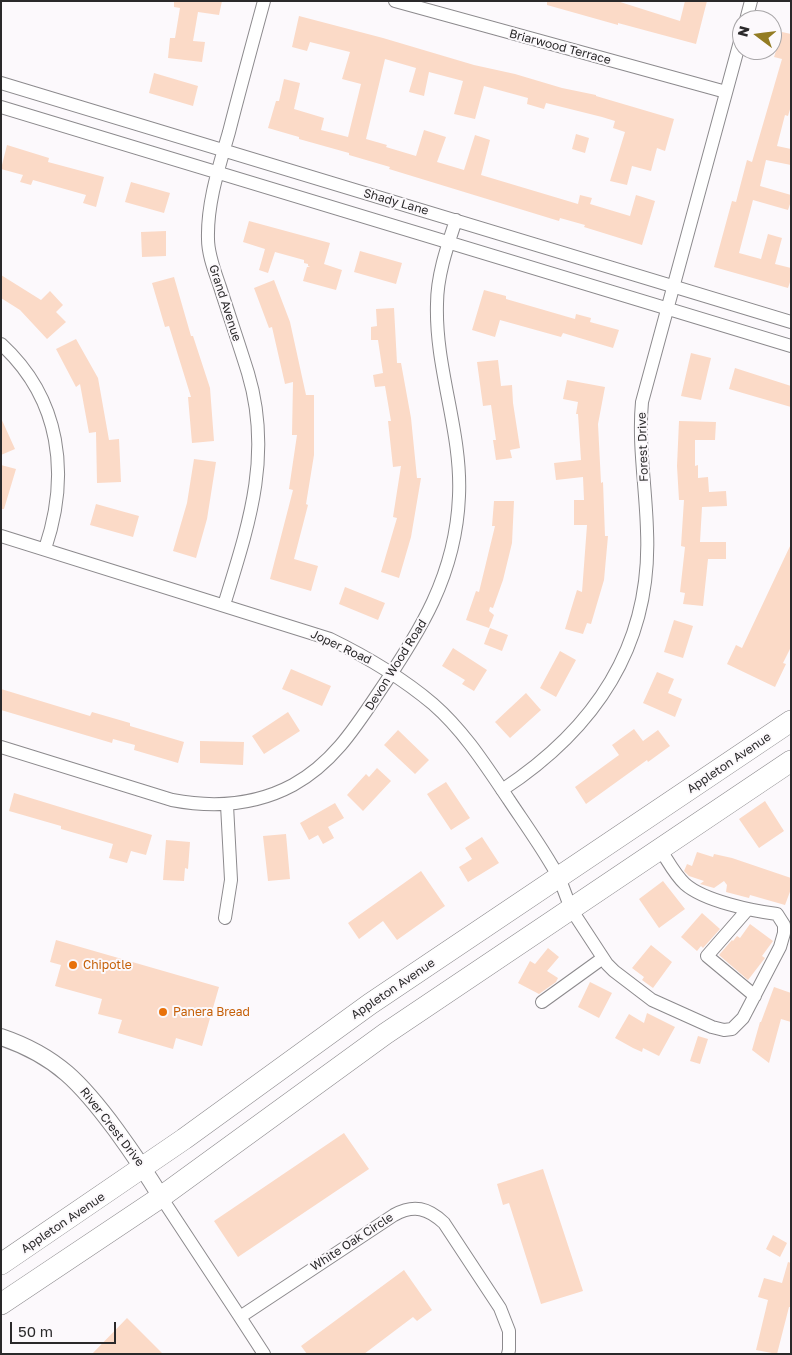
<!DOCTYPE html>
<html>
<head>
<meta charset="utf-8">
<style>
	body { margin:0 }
	#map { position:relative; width:792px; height:1355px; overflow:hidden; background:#fcf9fc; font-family:"Golos Text",sans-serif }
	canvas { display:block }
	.frame { position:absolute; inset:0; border:2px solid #2a292a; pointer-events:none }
	.north { position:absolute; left:732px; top:10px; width:50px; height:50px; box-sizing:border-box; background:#fcf9fc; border:1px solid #a8a6a8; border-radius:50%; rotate:285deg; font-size:14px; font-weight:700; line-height:20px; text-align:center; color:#2a292a }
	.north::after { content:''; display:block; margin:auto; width:18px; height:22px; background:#937c23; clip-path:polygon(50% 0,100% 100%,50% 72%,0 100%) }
	.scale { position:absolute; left:10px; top:1322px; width:106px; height:22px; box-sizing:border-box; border:2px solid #2a292a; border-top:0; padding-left:6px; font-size:15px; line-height:18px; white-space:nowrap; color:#2a292a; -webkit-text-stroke:4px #fcf9fc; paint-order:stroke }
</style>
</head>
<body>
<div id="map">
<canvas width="792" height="1355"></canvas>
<div class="frame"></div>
<div class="north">N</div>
<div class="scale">50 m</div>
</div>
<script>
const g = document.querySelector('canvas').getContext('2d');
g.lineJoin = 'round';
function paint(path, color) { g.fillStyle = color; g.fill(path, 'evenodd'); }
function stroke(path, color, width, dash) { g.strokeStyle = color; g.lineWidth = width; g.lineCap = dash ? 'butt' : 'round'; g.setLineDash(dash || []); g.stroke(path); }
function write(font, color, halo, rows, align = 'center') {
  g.font = font + ' "Golos Text",sans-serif'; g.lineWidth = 4; g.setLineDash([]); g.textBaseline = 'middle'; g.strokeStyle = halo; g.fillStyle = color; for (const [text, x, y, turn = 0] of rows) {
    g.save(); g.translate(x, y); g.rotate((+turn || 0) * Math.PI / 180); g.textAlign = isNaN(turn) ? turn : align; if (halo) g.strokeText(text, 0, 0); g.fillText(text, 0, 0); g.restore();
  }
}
paint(new Path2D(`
	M174,1H222L219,15L198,12L193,41L205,42L202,62L168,58L170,38H175L180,8L174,7Z
	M547,1H617L680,21L685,1H707L696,44L618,23V25L547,5Z
	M299,16L383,38L474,65L515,74L562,88L596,95V96L674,119L665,151L657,148L651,171L632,166L627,185L610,181L625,132L613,128L615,121L602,117L546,103L544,109L527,104L528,98L484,86L475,119L454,114L463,81L429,72L424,96L409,92L416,68L385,59L366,139L387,145L386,147L416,156L424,130L446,137L437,162L464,170L475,135L490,140L481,175L578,204L580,195L592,198L590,204L630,216L636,195L655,201L642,245L584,227L585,225L560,218L559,221L389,169L390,167L349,155V153L299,139V137L268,128L276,101H279L284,79L300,83L294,109L324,118L321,130L348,137L361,84L342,79L350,52L310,42L307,51L292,47Z
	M782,32L791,34V106L788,116L785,115L777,146L791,149V165L766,160L760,186L791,195V201L788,210L753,200L739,253L761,259L768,234L782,238L775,264L791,268V279L788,288L714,267L732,201L736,202L747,160L752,162L782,59L774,57Z
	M154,73L198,86L193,106L149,93Z
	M576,134L589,138L585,153L572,149Z
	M7,145L49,158L48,162L104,177L96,207L83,203L86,195L33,180L31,185L20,182L23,175L1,169Z
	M131,182L170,193L164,213L125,202Z
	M249,221L330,243L324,264L342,270L336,290L303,281L307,267H310L308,266V264L304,263V260L275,252L268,273L259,270L265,249L243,242Z
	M166,231V256L142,257L141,232Z
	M360,251L402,263L396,284L354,272Z
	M1,275L41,300L50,291L63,305L56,312L66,322L47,339L20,310L1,298Z
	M174,277L191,336H193L210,388L214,441L192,443L188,397H191L169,326L165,327L152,283Z
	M274,280L290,322L306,395H314V455L306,504L308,505L294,559L318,566L311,591L270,579L293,490L289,489L297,435H292L293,382L285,384L272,327L269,328L254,288Z
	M484,290L506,296V299L575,319L576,314L591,318L590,322L619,330L613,348L563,333L561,337L500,320L495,337L472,330Z
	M394,308L397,363H401L411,418L417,478H421L411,537L399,578L381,572L397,518L393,517L401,466L393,467L388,421H391L385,386L375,387L373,375L383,373L378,340H371V327L377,326L376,309Z
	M76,339L98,378L109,440L119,439L121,482L97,483L96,432L89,433L80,384L76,387L56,349Z
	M691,353L711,358L701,400L681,396Z
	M498,360L501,386L512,385L513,403L520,448L510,450L512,458L496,460L493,440H496L491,405L483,406L477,362Z
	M735,368L791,386V407L729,389Z
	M567,380L605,387L598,424L601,483L603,482L605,536H608L604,580L591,624L587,623L583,634L565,629L577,590L582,592L587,525H574V500H584L583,477L556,480L554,463L581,460L578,414H576L578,402L563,399Z
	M1,418L15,449L1,455Z
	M679,421L716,422L715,440H695V466L698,465V478L708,477L709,492L726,491L727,506L702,507L700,542H726V559H708L703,606L683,604L685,593L680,592L685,547L681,546L684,500H679L677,466Z
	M194,459L216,462L207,519L196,558L173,551L187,503Z
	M1,465L16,469L4,509H1Z
	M494,501H514L512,543L503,580L493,608L490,607L489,611L494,615L489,628L466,620L476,591L479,592L495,526H492Z
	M96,504L139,516L133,537L90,525Z
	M791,544V647L783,663L786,664L775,687L727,664L736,645L742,648Z
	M345,587L385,603L378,620L339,604Z
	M674,620L693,626L683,658L664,652Z
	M490,628L508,635L502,651L484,644Z
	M453,648L487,670L474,691L462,684L465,680L442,666Z
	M560,651L576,660L556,697L540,688Z
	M291,669L331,686L322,706L282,689Z
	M657,672L674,679L668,693L682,699L675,717L643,703Z
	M1,689L90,716L92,712L130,723V726L184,742L178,763L134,750L135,745L113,739L112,743L1,710Z
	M526,693L541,710L510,738L495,722Z
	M288,712L300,731L264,754L252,736Z
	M634,729L643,741L658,730L670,746L648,762L647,760L586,804L575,787L619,755L612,745Z
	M398,730L429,760L415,774L384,745Z
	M200,741L244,742L243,765L200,763Z
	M377,768L391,781L363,811L347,795L366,774L369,777Z
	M446,782L470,818L451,830L427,794Z
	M14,793L152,835L146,855L131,851L127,863L109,858L113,844L61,829V826L9,811Z
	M765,801L784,831L759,848L739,819Z
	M335,803L344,818L328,827L334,838L323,844L318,835L309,840L300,823Z
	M286,834L290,879L268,881L263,836Z
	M482,837L499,863L468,882L459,867L472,859L465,848Z
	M166,840L190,842L188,869L185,868L184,881L163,880Z
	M697,852L713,857L714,854L732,858L791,878V889L785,905L750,895L749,898L726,892L727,885L724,881L714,888L700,884L704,881L689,876L684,871L687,864L692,866Z
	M421,871L445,906L397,940L383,921L359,939L348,923Z
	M663,881L685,909L659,928L639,899Z
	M702,913L720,929L703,948L701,946L697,951L681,937Z
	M750,924L773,941L762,956L765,958L748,980L719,955L732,940L733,941L737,936L740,938Z
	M56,940L219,987L202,1046L176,1038L173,1049L118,1033L122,1020L98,1014L102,999L55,986L61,965L50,962Z
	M651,945L672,962L653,988L642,980L644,977L632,968Z
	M548,948L559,957L547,971L558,978L556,982L539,994L518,983L530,961L535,964Z
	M590,982L612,993L599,1018L578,1007Z
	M774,987L791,993V1022L781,1019L769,1063L752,1050L760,1022H761Z
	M647,1013L675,1027L659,1056L643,1048L642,1052L633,1048L615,1038L629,1014L644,1023Z
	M698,1036L708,1039L700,1064L690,1061Z
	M344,1133L369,1169L238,1257L214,1221Z
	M543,1169L583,1291L541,1304L509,1203L503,1205L497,1184Z
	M773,1235L787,1243L780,1257L766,1249Z
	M788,1262L791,1263V1307H789L777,1354L756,1350L768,1300L758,1297L764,1278L782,1283Z
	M404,1270L432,1310L417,1321L413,1317L364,1354H307L301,1346Z
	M127,1318L163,1354H92Z`), '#fbdac7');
const minor = new Path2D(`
	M395,1L726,92
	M746,20L751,1
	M1,83L791,322
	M1,107L791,346
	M1,344C61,399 70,475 45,549
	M1,536L330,639C367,657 401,677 433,704C464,731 486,766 509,800C523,821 538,842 551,864L559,877L571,909L607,964L614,971L652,1000L712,1027L724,1030L732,1029L743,1018L780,947L784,933V925L777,914C753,911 704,901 685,884C675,875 668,861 660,849
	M224,605C248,527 273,456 248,373C239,344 229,315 220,287C215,272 208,255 208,239C207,203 219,167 229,132C240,89 252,45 264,1
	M1,747L172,800C214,808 254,806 293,785C331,764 353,731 377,695C420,632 456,575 459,496C462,431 435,369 437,304C437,276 447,247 456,220
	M502,790C595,729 652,645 647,531C646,488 638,445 642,402L742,34
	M748,909L707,956L755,996
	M225,918L231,880L227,805
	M542,1002L603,958
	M161,1197L240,1317
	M264,1354L240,1317L394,1215C414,1204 428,1208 444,1223L500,1308L509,1331V1350L508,1354`);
const tertiary = new Path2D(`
	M1,1037C57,1056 82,1084 116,1130C132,1152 147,1174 161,1197`);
const primary = new Path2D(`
	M1,1264L184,1139L370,1004L791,721
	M1,1304L161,1197L385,1034L791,761`);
stroke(minor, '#8c8a8d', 14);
stroke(tertiary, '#8c8a8d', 18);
stroke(primary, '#8c8a8d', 22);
stroke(minor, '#fff', 12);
stroke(tertiary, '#fff', 16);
stroke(primary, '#fff', 21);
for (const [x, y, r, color] of [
	[73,965,5,"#e8710a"],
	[163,1012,5,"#e8710a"]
]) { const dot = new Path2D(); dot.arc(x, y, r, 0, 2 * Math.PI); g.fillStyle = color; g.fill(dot); stroke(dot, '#fcf9fc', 2); }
write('12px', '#2a292a', '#fcf9fc', [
	["Briarwood Terrace",560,47,15],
	["Shady Lane",396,202,16],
	["Grand Avenue",225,303,72],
	["Forest Drive",643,447,-92],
	["Joper Road",341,647,25],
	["Devon Wood Road",396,665,-58],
	["Appleton Avenue",729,763,-34],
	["Appleton Avenue",393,989,-34],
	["River Crest Drive",112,1127,52],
	["Appleton Avenue",63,1223,-34],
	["White Oak Circle",352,1242,-33]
]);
write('12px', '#c56008', '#fcf9fc', [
	["Chipotle",83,965],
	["Panera Bread",173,1012]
], 'left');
</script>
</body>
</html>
